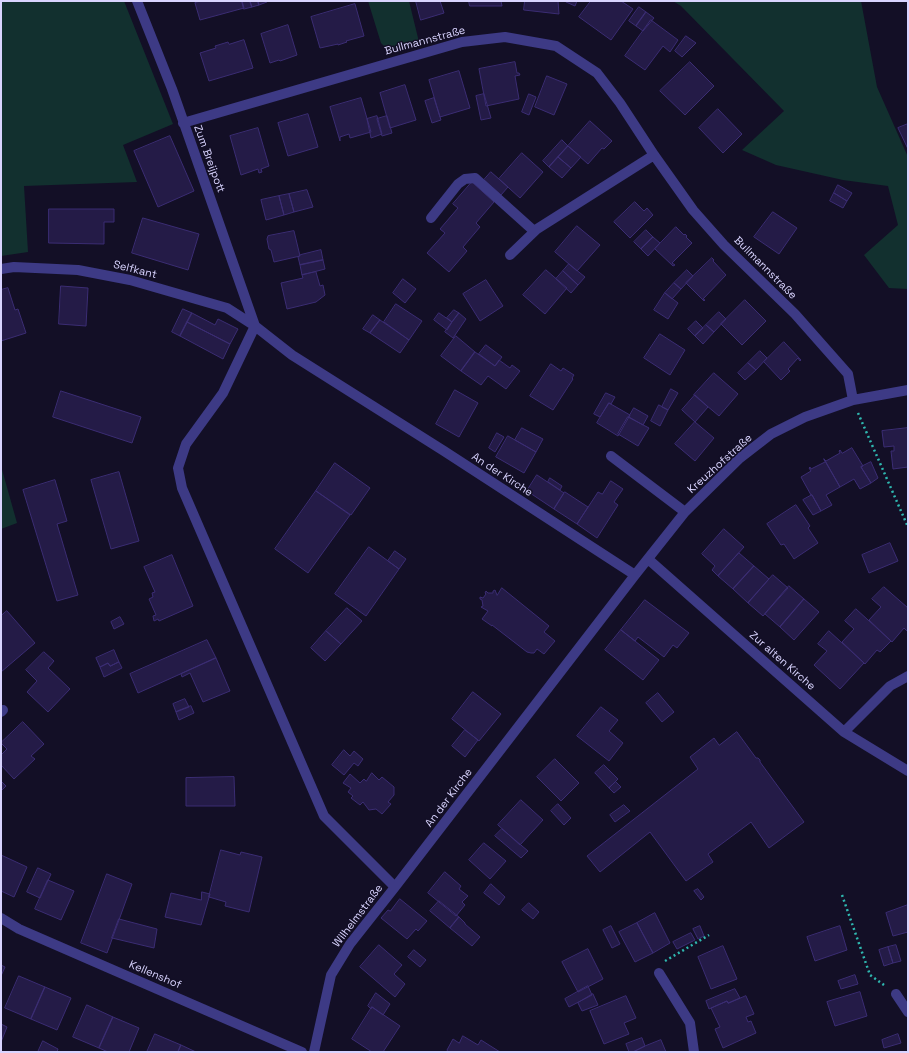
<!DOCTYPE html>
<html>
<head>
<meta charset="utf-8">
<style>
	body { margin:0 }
	#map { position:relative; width:909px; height:1053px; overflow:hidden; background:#130f26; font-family:"Space Grotesk",sans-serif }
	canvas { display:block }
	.frame { position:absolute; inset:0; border:2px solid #d9d4ff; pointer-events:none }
</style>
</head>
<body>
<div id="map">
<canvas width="909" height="1053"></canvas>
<div class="frame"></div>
</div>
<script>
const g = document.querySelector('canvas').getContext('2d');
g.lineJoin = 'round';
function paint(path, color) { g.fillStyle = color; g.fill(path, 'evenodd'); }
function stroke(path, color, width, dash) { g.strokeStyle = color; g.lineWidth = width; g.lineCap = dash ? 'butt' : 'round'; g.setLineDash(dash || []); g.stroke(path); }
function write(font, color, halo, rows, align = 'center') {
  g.font = font + ' "Space Grotesk",sans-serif'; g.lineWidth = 3; g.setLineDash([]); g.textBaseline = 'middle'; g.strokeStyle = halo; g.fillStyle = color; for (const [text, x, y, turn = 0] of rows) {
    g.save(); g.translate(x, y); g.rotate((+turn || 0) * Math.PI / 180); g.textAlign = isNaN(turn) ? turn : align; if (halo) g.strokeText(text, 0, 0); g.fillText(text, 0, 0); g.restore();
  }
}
paint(new Path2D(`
	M1,1H124L173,124L123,145L137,182L24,186L28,252L1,256Z
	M368,1H409L419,42L389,51L381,43Z
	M673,1H861L877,87L908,157V289L889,288L864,255L898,225L888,186L843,180L776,165L742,150L784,111L681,6Z
	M1,466L17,523L1,529Z`), '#12302f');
const building = new Path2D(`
	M201,1H242L244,8L200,20L195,3Z
	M242,1H250L252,7L244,9Z
	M250,1H258L259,5L252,7Z
	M258,1H266L267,2L259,5Z
	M416,1H440L444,13L421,20Z
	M469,1H501L502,6H470Z
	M525,1H558L559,14L524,10Z
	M566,1H577L575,6L566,2Z
	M591,1H621L633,9L611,40L579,17Z
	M355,4L364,36L346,41L347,42L338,45V44L320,48L311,17Z
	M639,7L646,12L636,26L629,21Z
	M646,12L654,18L643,31L636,26Z
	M651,20L678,40L670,52L663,46L645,70L625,56Z
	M288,25L297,55L280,61L279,60L270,63L261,34Z
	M686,36L696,43L682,57L675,51Z
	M244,40L253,68L209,81L200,53L216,48L215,46L228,42L229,44Z
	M515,62L517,73H519L520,75L515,76L519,99L486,106L479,69Z
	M690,62L714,86L685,115L660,91Z
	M459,71L470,108L440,117L429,80Z
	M547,76L567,84L554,115L535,107Z
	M405,85L416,120L390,128L380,93Z
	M484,94L491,118L481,120L476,96Z
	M529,94L536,97L529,115L522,112Z
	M361,98L371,132L350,138L349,134L340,137V141L330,107Z
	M434,98L441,120L432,123L425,101Z
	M718,109L742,134L723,153L699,128Z
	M308,114L318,147L288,156L278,123Z
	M377,116L382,134L371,138L367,119Z
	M387,116L392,133L382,136L377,119Z
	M590,121L612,141L604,149L602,148L588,164L568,146Z
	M908,124V149L898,128Z
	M258,128L269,166L261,169L262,172L259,173L258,169L241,175L230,136Z
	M170,136L194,191L158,207L134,151Z
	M562,140L568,146L549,167L543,161Z
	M568,146L581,157L571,168L558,157Z
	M522,153L543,172L520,198L499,179Z
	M558,157L571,168L562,178L549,167Z
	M491,172L508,187L501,195L484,180Z
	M472,182L494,202L476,223L480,227L463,247L467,251L449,272L427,253L445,233L440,229L458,208L453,204Z
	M838,185L852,193L847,201L834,193Z
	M307,190L313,207L294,212L289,194Z
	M834,193L847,201L843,208L830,201Z
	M289,194L294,212L284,215L279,196Z
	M279,196L284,215L266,220L261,200Z
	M635,202L644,211L647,208L653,215L630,238L614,222Z
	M49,209H114V222H104V244L49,243Z
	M773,212L797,228L779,254L754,237Z
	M143,218L199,234L188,270L132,253Z
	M577,226L600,245L577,271L555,252Z
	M676,227L684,235L685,234L687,236L686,237L692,243L672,263L675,265L673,266L655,249Z
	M646,230L653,237L641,249L634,242Z
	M294,231L300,256L274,262L271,250L269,249L267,239L268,236Z
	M653,237L660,243L648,256L641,249Z
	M321,250L323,260L300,265L298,257L300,255Z
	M712,258L714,260L713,261L726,275L703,299L705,300L704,301L686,283Z
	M323,260L325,269L302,275L300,265Z
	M569,264L585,277L578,285L563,271Z
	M546,270L567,288L545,314L523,295Z
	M687,270L693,276L681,289L674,283Z
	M563,271L578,285L571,293L556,279Z
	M316,272L320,286L323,285L325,295L316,302L287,309L281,283L303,278L302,275Z
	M403,279L416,289L405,303L393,293Z
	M486,280L503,306L480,321L463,294Z
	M674,283L681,289L672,299L665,293Z
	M61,286L88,288L86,326L59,324Z
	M8,288L15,310L18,309L26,333L1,341V290Z
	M665,293L678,303L668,319L654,310Z
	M745,300L766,321L742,345L721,324Z
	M396,304L422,321L409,340L384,322Z
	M183,309L192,313L180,336L172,332Z
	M454,310L459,313L452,322L447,318Z
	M719,312L726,319L714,332L706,325Z
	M192,313L215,325L218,319L238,329L230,344L187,322Z
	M439,313L452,322L447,330L434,320Z
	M459,313L466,319L453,338L445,332Z
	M373,315L380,320L370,333L363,329Z
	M380,320L409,340L400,353L370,333Z
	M696,321L703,328L695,336L688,329Z
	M187,322L230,344L223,359L180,336Z
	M706,325L714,332L703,344L695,336Z
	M660,334L685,350L670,375L644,358Z
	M456,336L475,352L461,371L441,356Z
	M784,342L801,360L800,361L798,358L788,369L790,371L781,380L764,362Z
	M486,345L502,357L495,366L479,354Z
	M760,351L767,358L756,370L748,363Z
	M475,352L495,366L499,360L510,368L512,365L520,371L506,389L488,376L481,385L461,371Z
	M748,363L756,370L745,380L738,373Z
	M551,364L561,371L563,368L574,375L572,378L573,379L553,410L530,396Z
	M714,373L738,394L719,416L694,395Z
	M671,389L678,393L668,410L662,407Z
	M455,390L478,403L459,437L436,424Z
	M61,391L141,417L132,443L53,417Z
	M606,393L615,397L611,404L609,403L600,417L594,414Z
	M695,395L708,407L695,422L682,410Z
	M609,403L630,415L618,436L597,423Z
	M659,405L668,410L660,426L651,421Z
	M634,408L648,416L643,425L629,417Z
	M628,417L649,428L638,446L618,434Z
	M695,422L714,438L695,461L675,444Z
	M522,428L543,439L536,452L515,440Z
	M908,428V467L893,469L891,451H894V446L884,447L882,431Z
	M497,433L504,437L495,452L489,448Z
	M508,436L536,452L524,473L496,457Z
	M852,448L863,466L861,467L871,483L860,489L854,479L840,487L824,459L826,461L840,453L839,451L840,450L842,453Z
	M824,459L840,487L826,495L832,505L821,511L812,495H811L801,477L811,471L809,468L810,467L811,469L825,462Z
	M871,462L878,478L871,483L861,467Z
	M335,463L370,488L351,515L316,491Z
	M119,472L139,541L111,549L91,480Z
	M537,475L564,493L554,509L527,491Z
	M550,478L562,486L560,490L548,482Z
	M55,480L67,521L57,524L78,595L57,601L23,490Z
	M611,481L623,489L614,502L618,505L597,538L577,524L598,492L602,494Z
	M316,491L350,515L308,573L275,549Z
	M565,492L588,507L577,524L554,509Z
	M812,495L821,511L813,515L803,500Z
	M796,505L810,526L808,528L818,543L794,559L784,544L781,545L767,524Z
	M724,529L744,547L718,576L712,570L715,566L702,554Z
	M890,543L898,561L869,573L862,555Z
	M369,547L399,569L366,616L335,594Z
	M395,551L406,559L399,569L388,561Z
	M739,553L754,566L733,589L718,576Z
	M172,555L193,606L159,621L158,619L154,621L153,616L156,615L149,599L153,597L152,593L155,592L144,567Z
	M754,566L769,579L748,603L733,589Z
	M773,575L788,588L763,616L748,603Z
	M789,586L804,599L780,627L765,614Z
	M884,587L908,608V630L907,631L904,628L892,642L869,620L881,607L872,599Z
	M502,588L549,626L544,632L555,641L544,654L537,649L534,653H531L527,652L492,625V626L482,619L488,611L481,607L483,606L482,600L480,599V597L483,598L486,594L485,593L486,591L488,593H493V591L495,590L497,595Z
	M804,599L819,612L794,640L780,627Z
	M645,600L689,633L677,648L673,645L664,657L638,637L635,641L621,630Z
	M347,608L362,621L341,644L326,631Z
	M856,609L891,641L880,652L877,650L865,664L842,642L854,629L845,621Z
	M7,611L35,643L1,672V616Z
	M120,617L124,624L114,629L111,622Z
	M621,630L659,660L643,680L605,650Z
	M326,631L341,644L325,661L311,648Z
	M829,631L864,663L840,689L814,665L827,651L818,644Z
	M207,640L216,658L138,693L130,674Z
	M114,650L119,662L110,666L108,663L100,667L96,658Z
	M44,652L54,661L48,668L70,689L48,712L27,692L37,681L26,670Z
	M216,658L230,691L203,702L190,673L182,677L181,674Z
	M119,662L122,668L104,677L100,667L108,663L110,666Z
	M473,692L501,714L479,741L452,719Z
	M658,693L674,712L662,722L646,703Z
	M185,699L189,707L176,712L173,704Z
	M191,706L194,713L179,720L176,712Z
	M601,707L618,720L609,731L623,743L609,761L577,736Z
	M23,722L44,744L31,756L35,759L14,779L1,765V755L7,749L1,743Z
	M465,730L478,740L465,757L452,746Z
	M737,732L756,758H758L760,760V762L804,822L769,848L751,822L708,854L713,862L686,881L650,832L600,872L587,856L698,769L690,757L714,738L719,745Z
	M344,750L350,756L354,751L363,759L358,766L354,763L344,775L332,765Z
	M555,759L579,783L561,801L537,777Z
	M604,765L618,779L609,788L595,773Z
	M372,773L379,780L382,777L394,787V795L388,802L391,804L382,814L376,809L369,810L363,802L360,805L351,798L353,796L348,792L351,788L343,783L350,774L360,783L364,779L366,781Z
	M234,777L235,806H186V778Z
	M1,781L6,786L1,791Z
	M616,782L621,787L614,793L609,788Z
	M521,800L543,820L520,845L498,825Z
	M558,804L571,818L564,825L551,811Z
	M624,805L630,811L615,822L610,815Z
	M502,829L528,851L521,858L495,836Z
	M484,843L506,861L490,879L469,860Z
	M221,850L240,855L241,852L262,857L249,912L225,906L226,902L209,897Z
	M1,855L27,867L14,897L1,891Z
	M38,868L51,874L40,898L27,892Z
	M445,872L461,886L459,889L468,896L462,902L465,905L456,916L428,893Z
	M107,874L132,884L107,953L81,943Z
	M48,880L74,891L61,920L35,909Z
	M491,884L505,897L499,905L484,893Z
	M698,889L704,897L701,900L694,891Z
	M202,892L210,894L201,925L165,917L171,893L201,900Z
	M400,899L427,921L418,931L416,929L407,939L381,918L388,910L390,911Z
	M439,901L459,917L450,928L430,911Z
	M529,903L539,912L533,919L522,910Z
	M908,905V932L893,936L886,913Z
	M655,913L670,943L653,953L637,923Z
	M459,917L465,923V924L480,937L472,946L450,928Z
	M119,919L157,929L154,948L112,938Z
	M637,923L653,953L635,962L619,932Z
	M611,926L620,944L612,948L603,930Z
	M700,926L704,936L698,939L693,929Z
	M840,926L847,950L815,961L807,937Z
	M691,933L695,940L677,949L673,942Z
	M379,945L402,965L394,974L405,984L395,997L360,967Z
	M896,945L901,961L893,963L888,947Z
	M723,946L737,979L711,989L698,957Z
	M888,947L893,963L884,966L879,950Z
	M588,949L603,979L578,992L562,962Z
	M414,950L426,960L420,967L408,957Z
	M1,965L5,967L1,976Z
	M855,975L858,984L841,989L838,981Z
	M19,976L45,987L31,1019L5,1008Z
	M588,986L592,995L569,1007L565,999Z
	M45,987L71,998L57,1030L31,1019Z
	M735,989L740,998L728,1003L727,1001L709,1009L706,1001Z
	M860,992L867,1016L835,1026L827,1002Z
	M376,993L390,1004L383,1015L372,1007L371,1009L368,1006Z
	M593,994L598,1005L582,1011L578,1003Z
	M626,996L636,1018L624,1023L629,1034L604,1044L590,1011Z
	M746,996L754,1014L746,1017L748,1022L751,1021L756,1033L723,1048L715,1029L720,1027L711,1008L727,1001L728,1003Z
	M87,1005L113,1017L99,1048L73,1037Z
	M372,1007L400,1026L383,1052H372L352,1039Z
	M113,1017L139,1028L129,1052H108L99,1048Z
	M1,1024L7,1027L1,1042Z
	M155,1034L181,1045L178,1052H147Z
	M898,1034L901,1043L884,1048L882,1040Z
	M463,1036L478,1045L481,1040L500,1052H448L447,1050L453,1039L459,1043Z
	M642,1038L645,1046L633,1052H629L626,1044Z
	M661,1040L666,1052H633L645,1046Z
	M43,1041L58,1049L57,1052H38Z
	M181,1045L196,1052H178Z`);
paint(building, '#241b47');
stroke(building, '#3b2d73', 1);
stroke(new Path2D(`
	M858,413L908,527
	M842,895L870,975L884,985
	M665,961L709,935`), '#2fb8b0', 2.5, [2, 3]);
stroke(new Path2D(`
	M137,1L172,89L255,326
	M183,123L462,42L505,37L556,46L597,73L620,103L654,155L693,210L724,245L795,314L848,374L853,400
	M431,218L458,184L465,179L475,178L534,231
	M510,255L537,229L654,155
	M1,269L14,267L78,270L130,280L227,308L255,326L292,355L444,451L635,575
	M255,326L223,393L186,444L178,468L182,488L324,816L395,887
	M611,456L685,512
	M648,559L844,732L908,771
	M1,712L3,710
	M844,732L890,686L908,676
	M1,918L19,929L302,1052
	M659,973L690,1023L694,1052
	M896,994L908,1012
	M314,1052L331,975L350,944L395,887L635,575L685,512L740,458L771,434L805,417L853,400L908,390`), '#3d3a85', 10);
write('11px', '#d9d4ff', '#130f26', [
	["Bullmannstraße",425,41,-15],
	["Zum Breijpott",209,159,70],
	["Bullmannstraße",765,268,45],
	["Selfkant",135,270,14],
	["Kreuzhofstraße",720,464,-42],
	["An der Kirche",502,475,33],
	["Zur alten Kirche",782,661,41],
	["An der Kirche",449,798,-53],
	["Wilhelmstraße",358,916,-53],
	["Kellenshof",155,975,23]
]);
</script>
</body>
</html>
